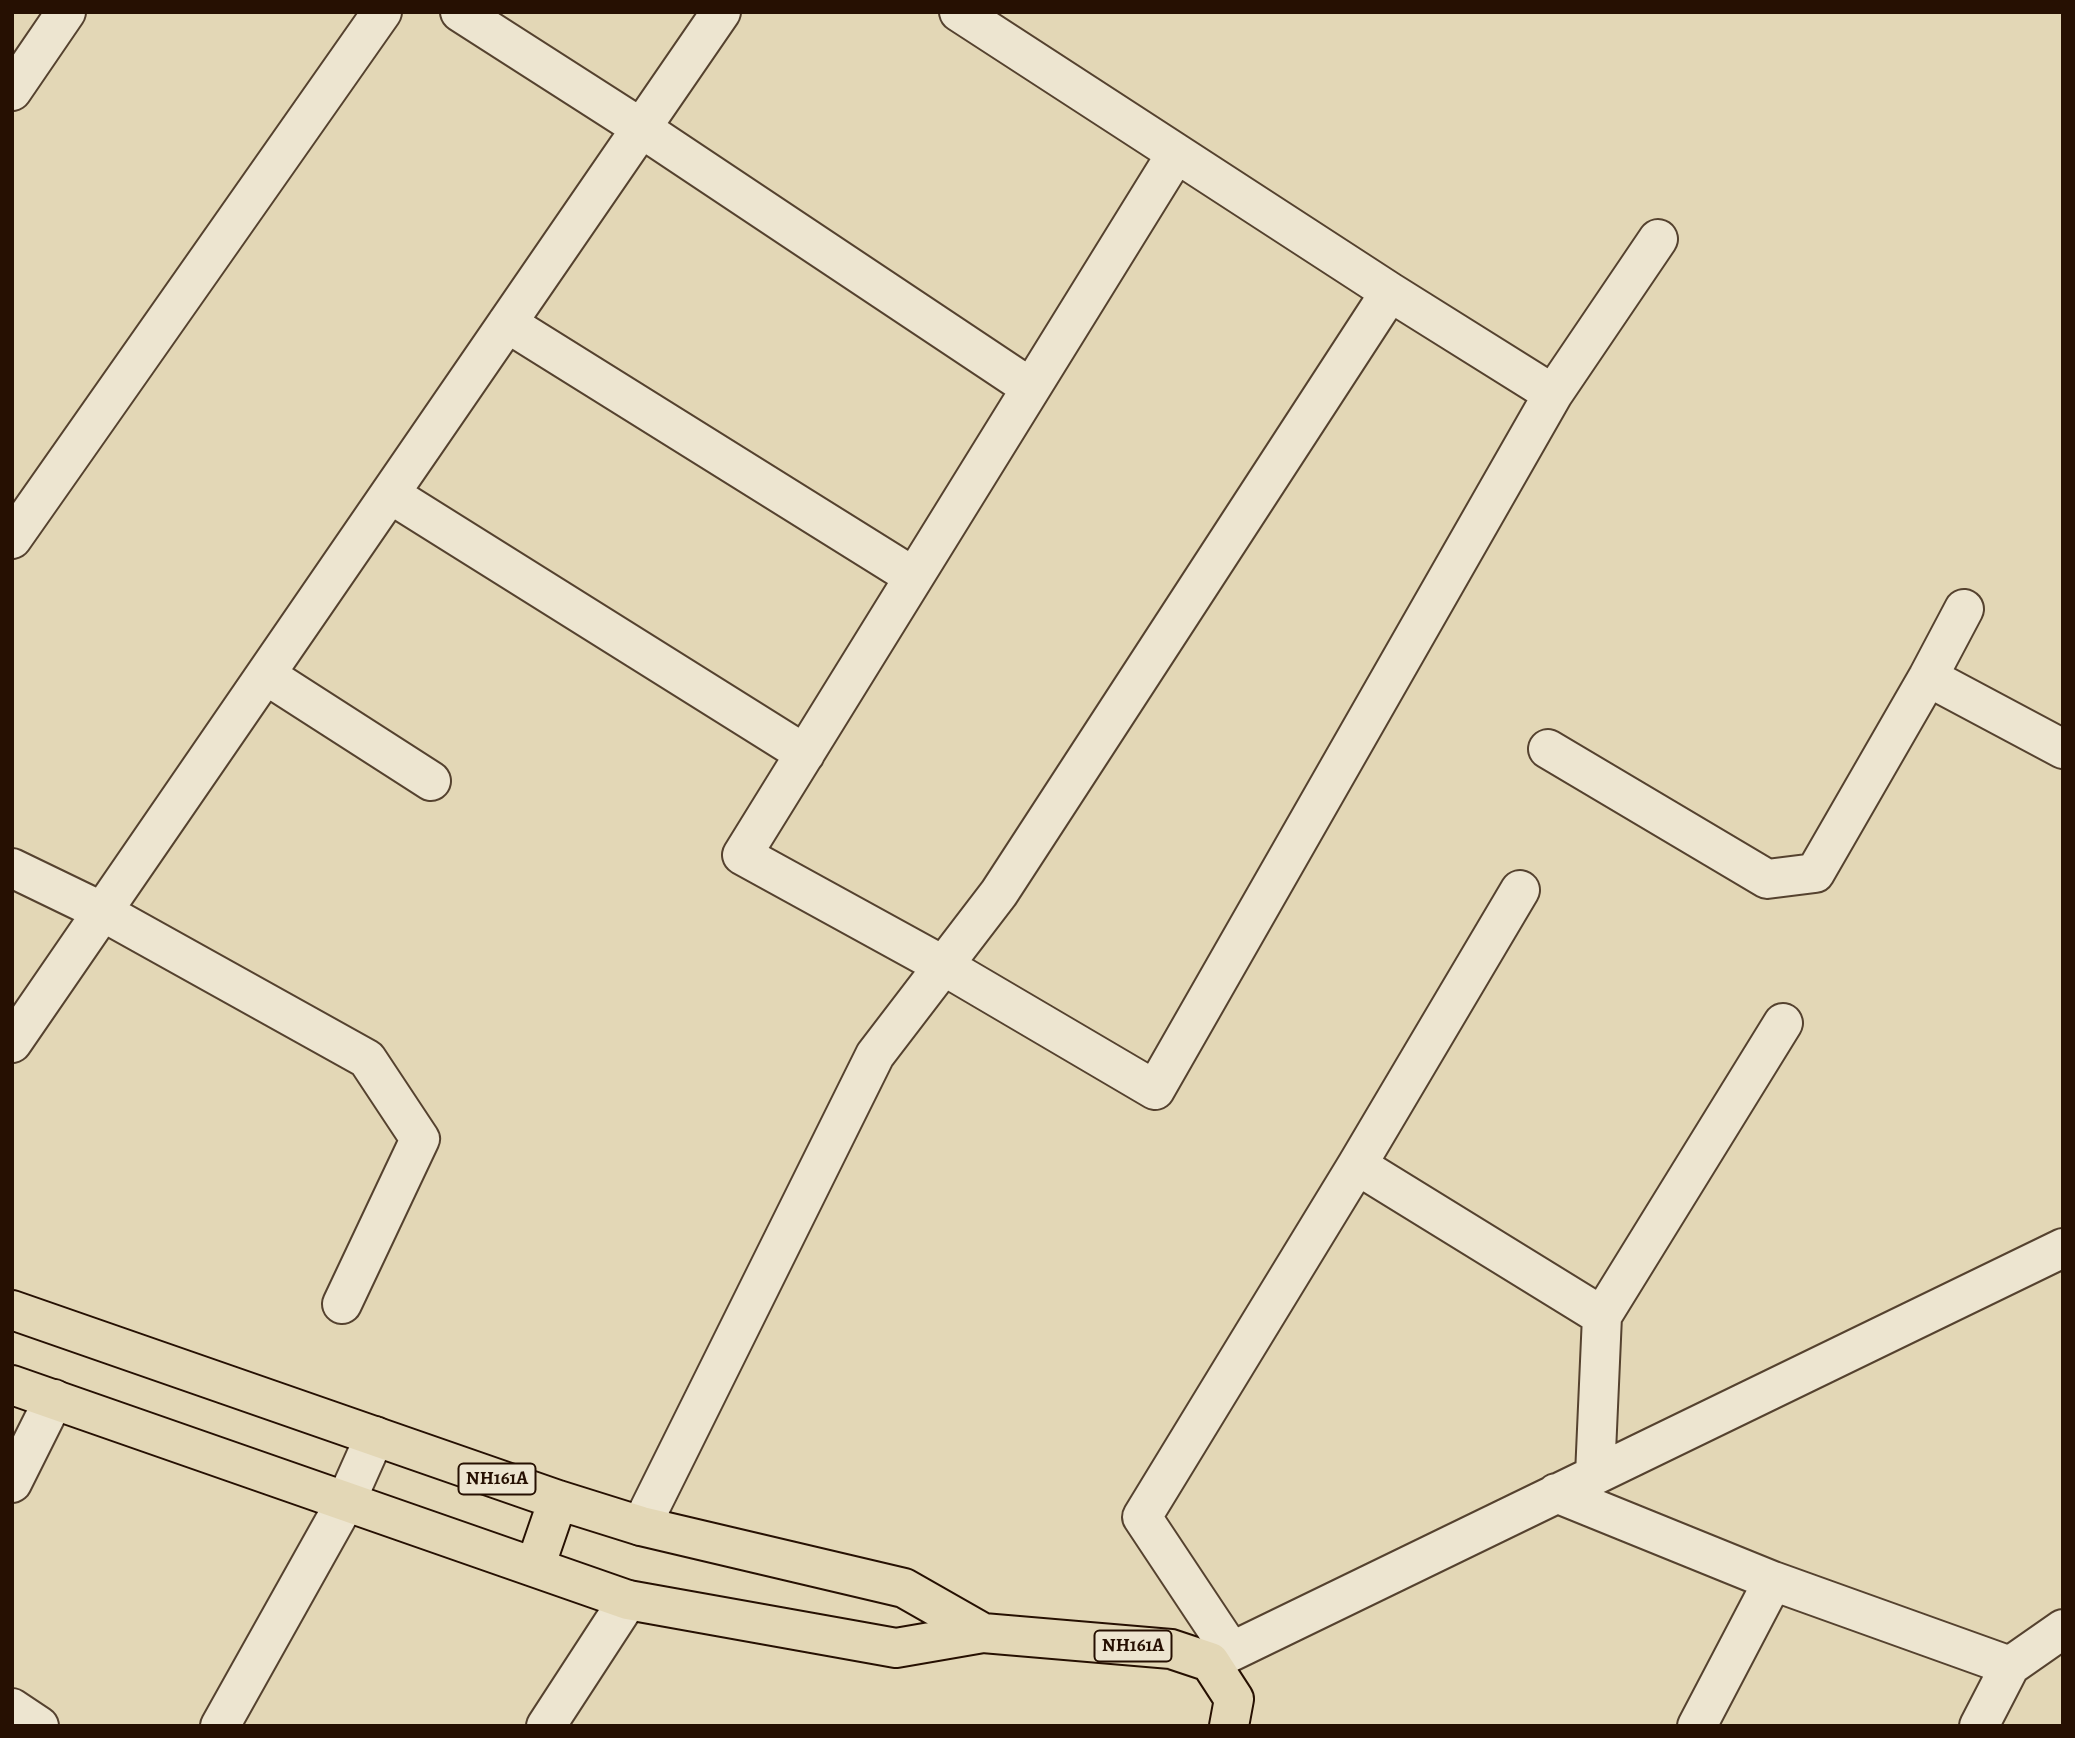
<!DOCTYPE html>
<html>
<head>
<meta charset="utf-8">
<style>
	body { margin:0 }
	#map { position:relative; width:2075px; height:1738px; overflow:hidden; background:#e3d7b6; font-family:Alegreya,serif }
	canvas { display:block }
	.frame { position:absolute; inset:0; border:14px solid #261002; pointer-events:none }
</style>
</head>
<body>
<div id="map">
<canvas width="2075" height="1738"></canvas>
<div class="frame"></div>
</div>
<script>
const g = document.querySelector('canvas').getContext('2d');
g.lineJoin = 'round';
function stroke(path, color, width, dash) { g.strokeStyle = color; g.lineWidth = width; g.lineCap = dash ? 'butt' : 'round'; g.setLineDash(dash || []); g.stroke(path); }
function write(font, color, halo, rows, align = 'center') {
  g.font = font + ' Alegreya,serif'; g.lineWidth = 6; g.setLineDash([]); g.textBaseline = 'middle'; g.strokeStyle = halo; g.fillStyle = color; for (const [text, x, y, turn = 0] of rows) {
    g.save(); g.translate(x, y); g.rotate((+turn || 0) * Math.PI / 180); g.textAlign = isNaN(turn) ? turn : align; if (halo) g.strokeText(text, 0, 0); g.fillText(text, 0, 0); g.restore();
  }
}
const minor = new Path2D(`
	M460,12L641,128L1031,388
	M959,12L1390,292L1553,394L1658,239
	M12,91L66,12
	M1176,154L742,855L944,966L1155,1090L1553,394
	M507,323L914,577
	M390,494L805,754
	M12,539L382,12
	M266,675L431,781
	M1928,677L2063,749
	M1548,749L1767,879L1815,873L1928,677L1964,609
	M12,868L103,912L367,1059L420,1139L342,1304
	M12,1043L721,12
	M1357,1165L1602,1316
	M1595,1475L1602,1316L1783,1023
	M12,1483L54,1399
	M1556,1493L1773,1581L2010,1666
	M641,1526L875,1055L999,893L1390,292
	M1231,1651L1142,1517L1357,1165L1520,890
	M1210,1662L2063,1248
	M12,1708L39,1726
	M220,1726L346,1501L375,1436
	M546,1726L628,1600
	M1697,1726L1773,1581
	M1979,1726L2010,1666L2063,1629`);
const highway = new Path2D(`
	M12,1310L558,1500L641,1526L904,1588L983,1633
	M12,1385L628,1600L896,1648L983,1633L1171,1649L1210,1662L1234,1699L1229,1726
	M535,1567L558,1500`);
stroke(minor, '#55422f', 42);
stroke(highway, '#261002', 42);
stroke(minor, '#ede5d0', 38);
stroke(highway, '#e3d7b6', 38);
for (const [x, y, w] of [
	[497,1479,77],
	[1133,1646,77]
]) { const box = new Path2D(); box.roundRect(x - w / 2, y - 15.5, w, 31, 5); g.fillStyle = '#ede5d0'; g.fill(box); stroke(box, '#261002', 2); }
write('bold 19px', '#261002', null, [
	["NH161A",497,1479],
	["NH161A",1133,1646]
]);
</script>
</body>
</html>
